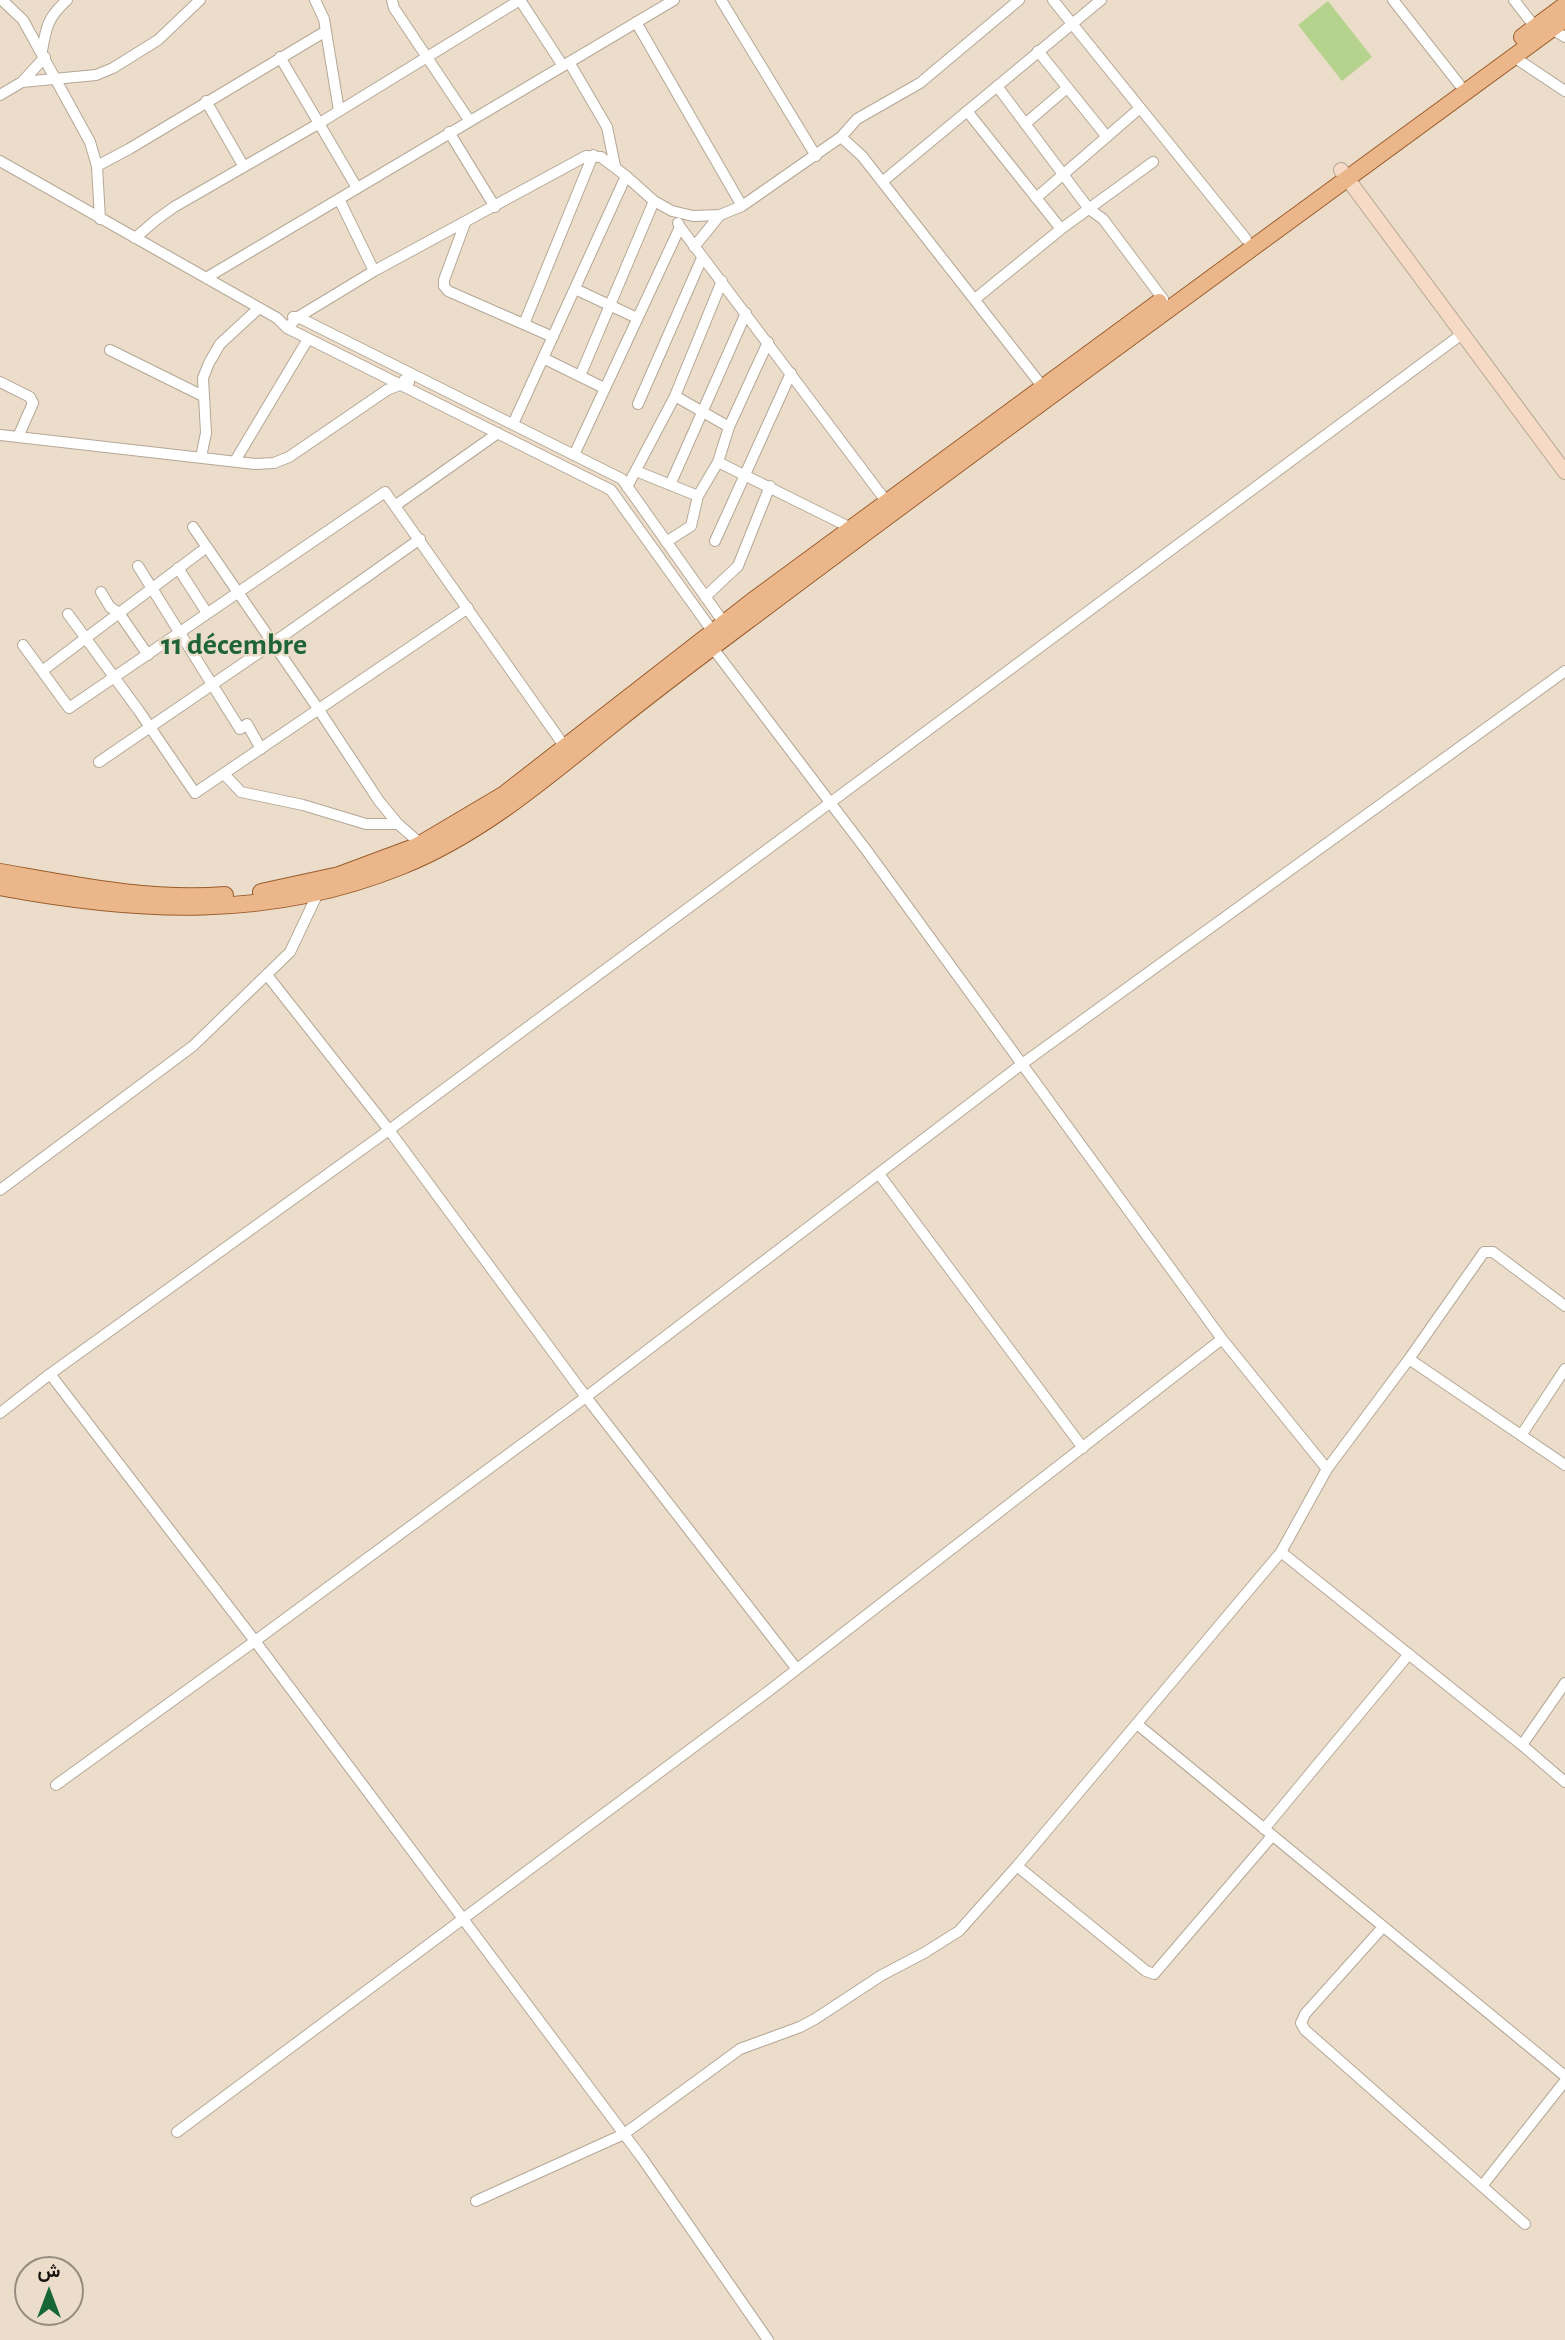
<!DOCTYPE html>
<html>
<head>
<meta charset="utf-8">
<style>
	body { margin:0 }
	#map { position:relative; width:1565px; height:2340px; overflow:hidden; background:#ebddca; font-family:"Alegreya Sans",Vazirmatn,sans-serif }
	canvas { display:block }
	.north { position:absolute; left:14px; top:2256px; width:70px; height:70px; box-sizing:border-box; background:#ebddca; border:2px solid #968c7e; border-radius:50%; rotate:0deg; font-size:19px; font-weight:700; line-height:28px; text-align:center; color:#17120c }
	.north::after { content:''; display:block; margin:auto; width:24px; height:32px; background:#166636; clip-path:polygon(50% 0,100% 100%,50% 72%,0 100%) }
</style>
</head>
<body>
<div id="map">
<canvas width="1565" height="2340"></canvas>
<div class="north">ش</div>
</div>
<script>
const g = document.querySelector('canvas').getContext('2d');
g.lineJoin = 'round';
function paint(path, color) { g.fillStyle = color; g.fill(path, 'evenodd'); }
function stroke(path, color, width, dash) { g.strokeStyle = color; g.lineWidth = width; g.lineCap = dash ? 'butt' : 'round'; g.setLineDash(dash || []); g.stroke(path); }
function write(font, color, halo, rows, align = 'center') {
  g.font = font + ' "Alegreya Sans",sans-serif'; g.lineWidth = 5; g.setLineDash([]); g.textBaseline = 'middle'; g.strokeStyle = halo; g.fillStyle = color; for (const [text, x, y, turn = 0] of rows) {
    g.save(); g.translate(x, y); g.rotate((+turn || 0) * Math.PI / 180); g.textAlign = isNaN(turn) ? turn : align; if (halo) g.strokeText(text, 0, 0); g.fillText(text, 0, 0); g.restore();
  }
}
paint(new Path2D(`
	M1328,1L1372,57L1342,81L1298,25Z`), '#b6d38e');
const street = new Path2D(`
	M2,0L23,20L90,142L97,166L100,219
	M315,0L324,19L339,111
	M392,0L394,8L469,120
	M520,0L563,66
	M721,0L816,156
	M1053,0L1246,239
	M1393,0L1459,84
	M1514,0L1535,27
	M636,22L742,206
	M1552,29L1565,37
	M42,51C46,27 48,17 67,0
	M1038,51L1107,137
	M280,57L357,188
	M1514,57L1565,91
	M569,62L607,127L615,166
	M22,82L45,57
	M997,86L1089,209L1103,219L1163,299
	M0,95L22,82L96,75L113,68L158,40L200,0
	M206,101L244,167
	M967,111L1061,229
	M1025,124L1067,88
	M449,132L495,207
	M841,137L857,119L920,83L1019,0
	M0,161L277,318L287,328L611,490L713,632
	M97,166L129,149L326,31
	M882,182L1101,0
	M1036,198L1140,108
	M339,199L374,271
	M465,223L444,280V286L448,291L553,337
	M680,227L886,501
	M135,238L156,220L174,207L318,124L520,0
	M694,247L720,215
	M206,278L674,0
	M575,289L637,318
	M975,299L1061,229L1153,162
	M293,317H298L622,479L724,623
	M524,324L593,155
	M287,328L298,317L374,271L586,156L601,157L626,176L654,201L672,211L693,216L720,215L742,206L841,137L862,156L1042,386
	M110,350L203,396
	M543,358L604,388
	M580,376L654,201
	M408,379L409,382L406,384L404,380Z
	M0,382L30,397L33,403L18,437
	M675,396L729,427
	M638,404L702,258
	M513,424L626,176
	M0,435L255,464L274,463L289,457L387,390L402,384
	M574,455L680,227L678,223
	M201,457L206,433L203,378L209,363L220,344L259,308
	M235,461L308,339
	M718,462L851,528
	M636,471L698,496
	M670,485L746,313
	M627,487L675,396L722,281
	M396,505L498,433
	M193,527L319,710L379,801L398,824
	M715,541L791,373
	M666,542L691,526L698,496L718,462L729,427L768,342
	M138,566L240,729L247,724L261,749
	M178,568L207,613
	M101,592L110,607L119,613L148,655
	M705,597L738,566L770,486
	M68,614L139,711L195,793L468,608
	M23,645L69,708L385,492L565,747
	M712,647L867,851L1222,1339L1327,1469
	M42,671L207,547
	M99,762L273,643L420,539
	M224,774L241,792L303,805L366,824H398L421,844
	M267,975L389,1130L586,1397L796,1668
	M879,1174L1083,1448
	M0,1190L193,1046L290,952L317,895
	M1409,1359L1565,1465
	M50,1374L255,1641L642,2158L768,2340
	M0,1413L50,1374L389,1130L1462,334
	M1522,1434L1565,1369
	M1281,1552L1522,1745L1565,1782
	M1137,1724L1565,2076
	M1522,1745L1565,1683
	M56,1785L255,1641L586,1397L1022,1064L1565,671
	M1264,1829L1409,1654
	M1017,1866L1146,1971L1154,1974L1272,1836
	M1383,1927L1305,2014L1301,2023L1305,2030L1525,2224
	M177,2132L770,1690L1222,1339
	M1482,2186L1565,2081
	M476,2201L624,2134L740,2049L800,2027L815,2019L882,1975L924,1953L959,1931L1017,1866L1281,1552L1327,1469L1409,1359L1484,1252H1493L1565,1306`);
const secondary = new Path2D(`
	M1341,170L1565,472`);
const primary = new Path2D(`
	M1522,37L1565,5
	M0,872C74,885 149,901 225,895
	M0,887C139,913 269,920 402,866C484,833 549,775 617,721C673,676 729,635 786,592C1044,399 1305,210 1565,19
	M261,892L339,875L417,846L503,795L751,602L1159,302`);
stroke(street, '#b5a796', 12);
stroke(secondary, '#b5a796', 16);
stroke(primary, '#9a5d2c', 18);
stroke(street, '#fff', 10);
stroke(secondary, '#f6dac5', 14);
stroke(primary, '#ecb68b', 16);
write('bold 30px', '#1e6438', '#ebddca', [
	["11 décembre",234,645]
]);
</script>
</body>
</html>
